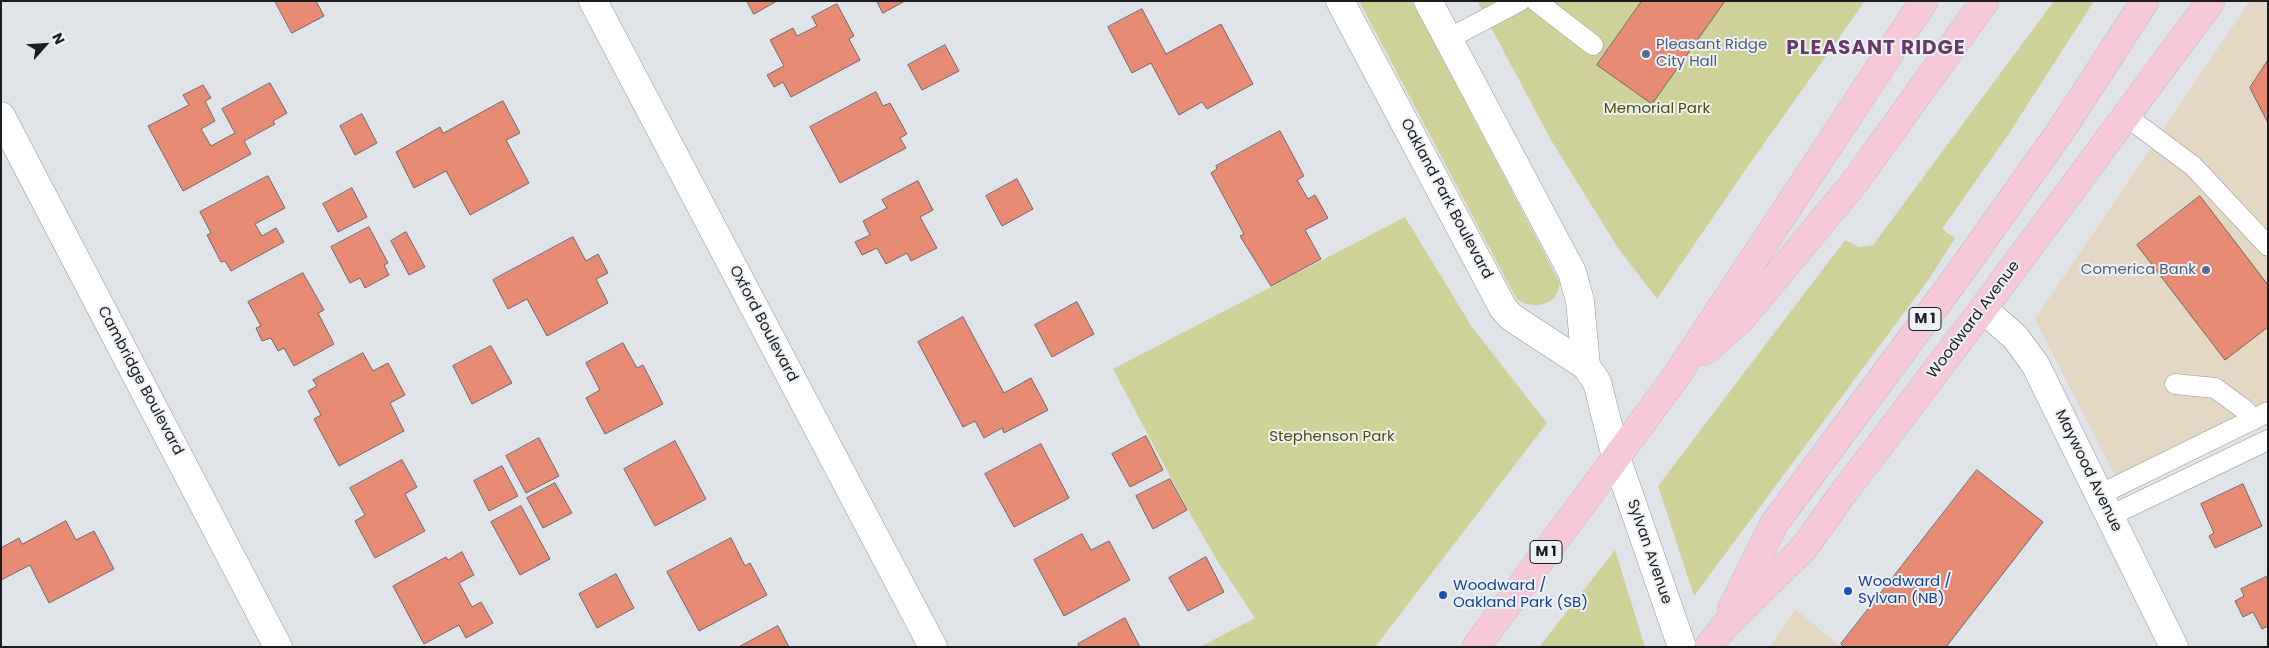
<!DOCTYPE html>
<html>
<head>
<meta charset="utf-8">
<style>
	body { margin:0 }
	#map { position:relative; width:2269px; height:648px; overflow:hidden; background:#e0e4e8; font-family:Poppins,sans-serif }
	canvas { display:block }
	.frame { position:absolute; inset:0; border:2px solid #1b1c1e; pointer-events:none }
	.north { position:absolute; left:20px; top:20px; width:50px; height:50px; -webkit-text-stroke:4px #edf1f5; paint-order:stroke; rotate:64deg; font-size:14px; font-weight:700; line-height:20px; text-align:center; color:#1b1c1e }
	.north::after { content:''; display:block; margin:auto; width:18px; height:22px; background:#1b1c1e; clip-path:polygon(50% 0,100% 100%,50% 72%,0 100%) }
</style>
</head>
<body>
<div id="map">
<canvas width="2269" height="648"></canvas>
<div class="frame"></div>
<div class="north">N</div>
</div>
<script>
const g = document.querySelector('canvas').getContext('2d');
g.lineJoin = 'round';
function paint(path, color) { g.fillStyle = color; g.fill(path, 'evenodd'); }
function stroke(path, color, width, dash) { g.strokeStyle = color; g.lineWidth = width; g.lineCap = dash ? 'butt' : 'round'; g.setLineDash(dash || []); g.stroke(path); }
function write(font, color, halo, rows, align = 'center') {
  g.font = font + ' Poppins,sans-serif'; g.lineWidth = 4; g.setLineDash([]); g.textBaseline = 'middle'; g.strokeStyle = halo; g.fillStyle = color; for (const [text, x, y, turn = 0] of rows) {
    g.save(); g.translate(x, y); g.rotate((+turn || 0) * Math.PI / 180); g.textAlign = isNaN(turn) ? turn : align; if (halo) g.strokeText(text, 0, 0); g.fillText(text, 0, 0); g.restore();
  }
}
paint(new Path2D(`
	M2250,1H2268V420L2123,491L2035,319Z
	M1795,609L1841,647H1770Z`), '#e4d8c4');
paint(new Path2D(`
	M1359,1H1412L1559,281C1562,305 1532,312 1516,298Z
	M1477,1H1865L1746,169L1657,299L1618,248L1551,140Z
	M2054,1H2094L2008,135L1942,229L1955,238L1929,279L1694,596L1658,486L1845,240L1859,247L1873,245Z
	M1405,217L1472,327L1547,423L1375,647H1200L1255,618L1218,562L1188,510L1113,369Z
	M1615,550L1645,647H1539Z`), '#ced299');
const building = new Path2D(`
	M275,1H316L324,16L292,33Z
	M747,1H777L754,14Z
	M877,1H905L883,13Z
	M1642,1H1725L1652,104L1597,65Z
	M837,4L854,36L849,39L860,60L791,97L783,82L774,87L767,75L784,66L770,40L793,28L797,36L817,26L812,17Z
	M1142,9L1166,54L1221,24L1253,84L1207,109L1202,102L1179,115L1151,63L1132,73L1108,27Z
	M945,45L959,71L922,90L908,65Z
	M2268,60V123L2250,88Z
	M270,83L287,113L273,121L275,124L244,141L251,154L183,191L148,126L189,105L183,95L203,85L211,98L205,101L215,121L201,129L211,146L235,133L222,109Z
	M876,92L883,106L890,103L907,134L900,138L906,148L840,183L810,127Z
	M503,101L520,133L506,140L529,183L470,215L446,171L414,188L396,152L440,127L443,133Z
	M362,114L377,143L355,155L340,126Z
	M1280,131L1304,176L1297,180L1308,199L1315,195L1328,218L1305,230L1321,259L1271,286L1240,236L1244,234L1211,173L1217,169L1216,166Z
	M268,176L285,208L255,224L262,236L276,228L284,242L231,271L225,261L221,262L207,235L211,233L200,212Z
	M1017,179L1033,209L1002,226L986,196Z
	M918,181L933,210L920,217L937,248L911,261L907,253L886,264L877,248L862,255L855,242L870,235L863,221L887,208L882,200Z
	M352,188L367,217L338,232L323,204Z
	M2200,196L2268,285V327L2225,360L2137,245Z
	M369,227L388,263L384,265L389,275L365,288L360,278L350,283L331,247Z
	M406,232L425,267L409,275L391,241Z
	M573,237L586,261L598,254L608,273L596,279L608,303L547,336L527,299L508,309L493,280Z
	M303,273L324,310L318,313L334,344L294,366L284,348L278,351L271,338L262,341L256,328L261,326L248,302Z
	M1077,302L1094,334L1052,357L1035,325Z
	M963,317L1004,393L1031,378L1048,410L1004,433L1002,428L984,438L975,421L963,427L918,342Z
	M623,343L637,368L643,365L663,404L605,434L586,398L600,390L586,363Z
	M491,346L512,383L472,404L453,366Z
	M363,353L373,371L388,363L405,395L390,403L404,431L339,466L314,419L321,415L308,391L317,386L313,380Z
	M1146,436L1163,470L1130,487L1112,454Z
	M539,438L559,476L526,493L506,456Z
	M675,441L706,499L655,526L624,469Z
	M1041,444L1069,498L1014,527L985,474Z
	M402,460L417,487L405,494L425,531L375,558L355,521L365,515L350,488Z
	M502,466L518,496L489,511L474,481Z
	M1977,470L2043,522L1946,647H1844L1841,644Z
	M1170,479L1187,510L1153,529L1136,496Z
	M555,483L572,513L543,528L527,498Z
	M2243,484L2262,526L2215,548L2209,536L2214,533L2201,504Z
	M521,506L550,559L520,575L491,522Z
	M66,521L76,540L94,531L114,569L49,603L30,565L1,580V548L19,538L22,544Z
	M1082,534L1091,550L1109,541L1130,580L1064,616L1034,560Z
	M731,538L745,566L750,563L767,595L699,631L667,572Z
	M462,552L474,575L459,583L472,607L481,602L493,623L466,638L459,625L424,644L393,586L446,557L448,560Z
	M1206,557L1224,592L1188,611L1169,578Z
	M616,574L634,608L597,628L579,594Z
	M2268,576V626L2262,629L2253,612L2243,617L2235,601L2244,596L2241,589Z
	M1125,618L1140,647H1079L1078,644Z
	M778,626L789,647H739Z`);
paint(building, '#e78a74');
stroke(building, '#6d6867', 1);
const lane = new Path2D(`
	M1536,1L1593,45
	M1448,39L1520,1
	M2126,116L2193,166L2268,246
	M2175,384L2215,388L2245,410L2253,420
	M2099,495L2268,412
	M2110,516L2268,440`);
const street = new Path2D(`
	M593,1L933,647
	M1340,1L1503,308L1511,317L1586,366L1597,382L1616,457L1682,647
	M1428,1L1572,272L1580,301L1586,366
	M1,116L278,647
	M1983,309L2015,337L2035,364L2174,647`);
const primary = new Path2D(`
	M1705,351L1741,319L1854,183L1985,1
	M1732,609L1774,524L1951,285L2062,129L2145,1
	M1476,647L1675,378L1924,1
	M1708,647L1724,627L1804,548L1841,496L1983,309L2211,1`);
stroke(lane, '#93969a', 21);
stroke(street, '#93969a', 29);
stroke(primary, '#bfbfc0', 29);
stroke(lane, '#fff', 20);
stroke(street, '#fff', 28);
stroke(primary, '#f6c9d9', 28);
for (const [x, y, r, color] of [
	[1646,54,5,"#5c6f8a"],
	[2206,270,5,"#5c6f8a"],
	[1848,591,5,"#1a4fb4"],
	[1443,595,5,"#1a4fb4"]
]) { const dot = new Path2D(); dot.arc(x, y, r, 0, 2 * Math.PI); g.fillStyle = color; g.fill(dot); stroke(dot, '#edf1f5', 2); }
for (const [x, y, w] of [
	[1925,319,32],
	[1546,552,32]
]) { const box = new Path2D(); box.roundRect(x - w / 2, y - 11.5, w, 23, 4); g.fillStyle = '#edf1f5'; g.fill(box); stroke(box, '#1b1c1e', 1); }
write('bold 14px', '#1b1c1e', null, [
	["M 1",1925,319],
	["M 1",1546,552]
]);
write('15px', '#4e5e75', '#edf1f5', [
	["Pleasant Ridge",1656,45],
	["City Hall",1656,62],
	["Comerica Bank",2196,270,"right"]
], 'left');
write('15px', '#4e4f03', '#edf1f5', [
	["Memorial Park",1657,109],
	["Stephenson Park",1332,437]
]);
write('15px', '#1b1c1e', '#edf1f5', [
	["Oakland Park Boulevard",1446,199,62],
	["Woodward Avenue",1974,320,-53],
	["Oxford Boulevard",763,324,62],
	["Cambridge Boulevard",140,381,62],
	["Maywood Avenue",2088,471,64],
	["Sylvan Avenue",1649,552,71]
]);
write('15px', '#164399', '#edf1f5', [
	["Woodward /",1858,582],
	["Sylvan (NB)",1858,599],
	["Woodward /",1453,586],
	["Oakland Park (SB)",1453,603]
], 'left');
g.letterSpacing = '1px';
write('bold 20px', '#69396c', '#edf1f5', [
	["PLEASANT RIDGE",1876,49]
]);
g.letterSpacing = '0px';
</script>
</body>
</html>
